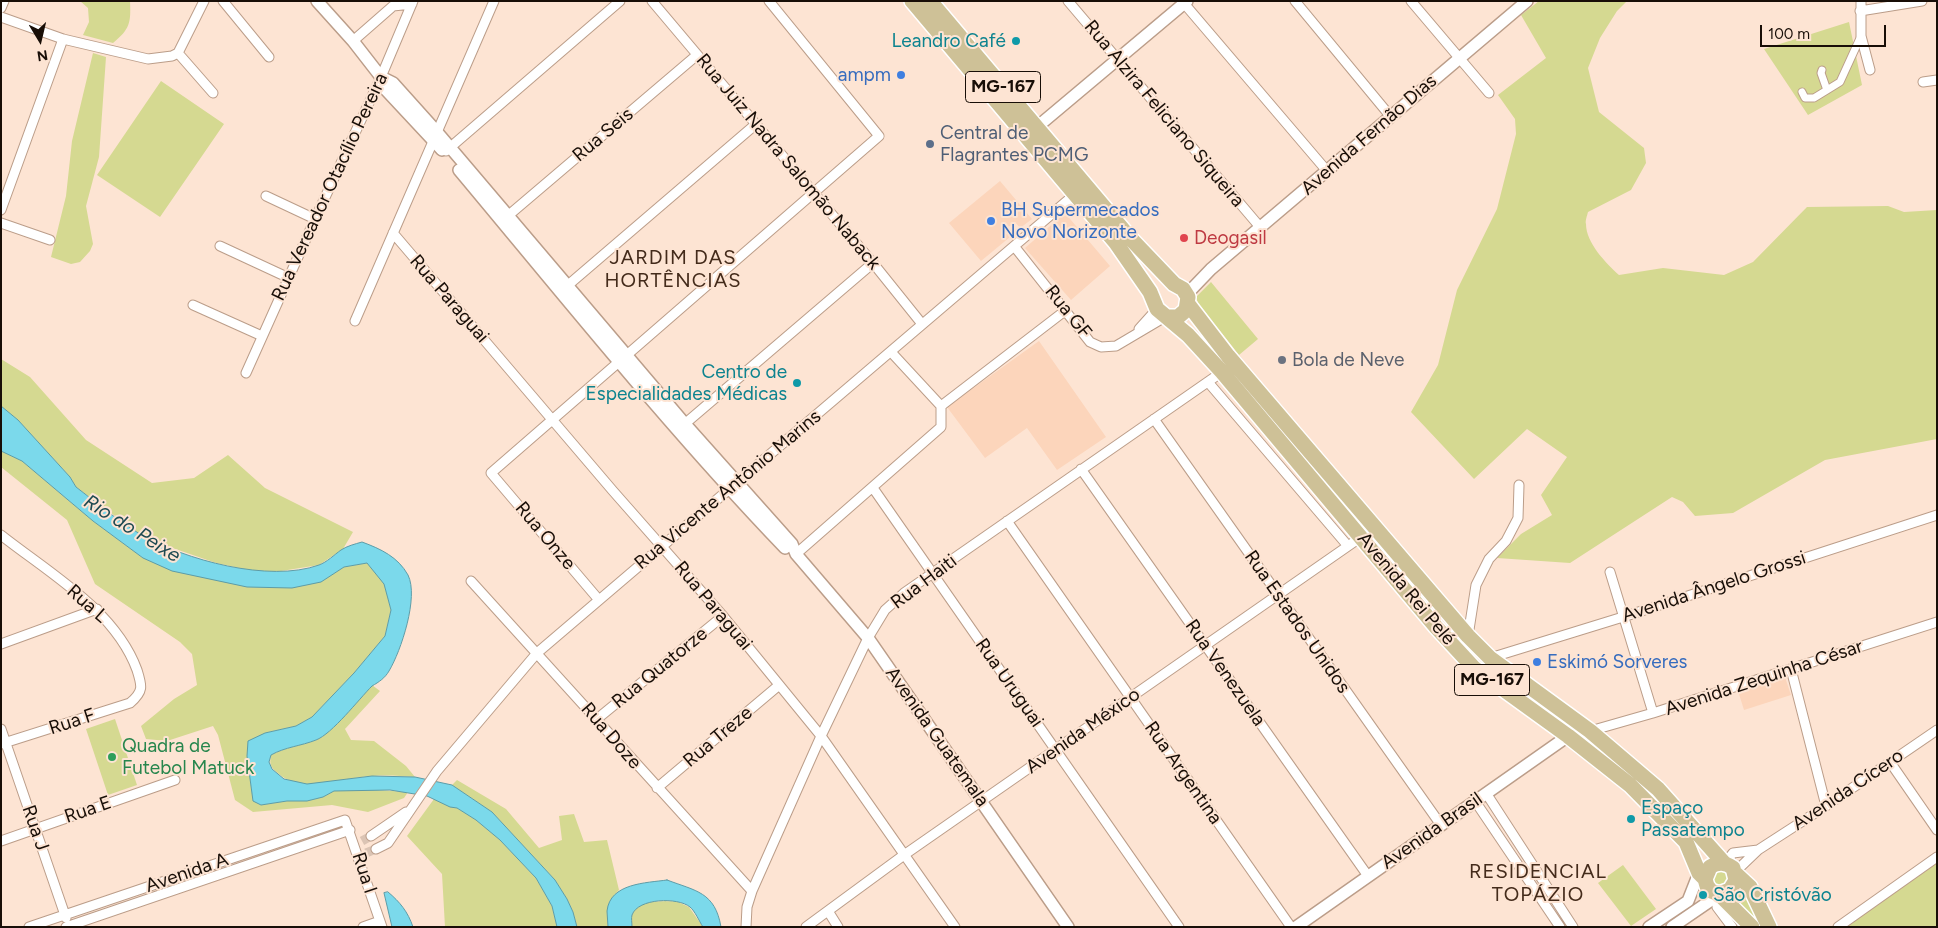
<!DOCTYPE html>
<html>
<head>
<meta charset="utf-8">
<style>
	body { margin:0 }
	#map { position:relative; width:1938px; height:928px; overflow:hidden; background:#fde4d3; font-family:Figtree,sans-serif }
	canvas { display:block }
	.frame { position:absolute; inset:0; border:2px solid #180e07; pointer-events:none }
	.north { position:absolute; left:15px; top:15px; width:50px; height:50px; -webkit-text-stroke:4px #fde4d3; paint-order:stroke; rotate:171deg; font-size:14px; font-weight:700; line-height:20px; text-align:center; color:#180e07 }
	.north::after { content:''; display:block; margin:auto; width:18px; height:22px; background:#180e07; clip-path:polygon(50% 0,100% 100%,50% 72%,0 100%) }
	.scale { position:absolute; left:1760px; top:25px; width:126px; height:22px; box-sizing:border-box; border:2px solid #180e07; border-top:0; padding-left:6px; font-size:15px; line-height:18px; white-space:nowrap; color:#180e07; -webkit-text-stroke:4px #fde4d3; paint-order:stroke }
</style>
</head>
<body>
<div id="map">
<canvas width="1938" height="928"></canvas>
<div class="frame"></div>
<div class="north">N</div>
<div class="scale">100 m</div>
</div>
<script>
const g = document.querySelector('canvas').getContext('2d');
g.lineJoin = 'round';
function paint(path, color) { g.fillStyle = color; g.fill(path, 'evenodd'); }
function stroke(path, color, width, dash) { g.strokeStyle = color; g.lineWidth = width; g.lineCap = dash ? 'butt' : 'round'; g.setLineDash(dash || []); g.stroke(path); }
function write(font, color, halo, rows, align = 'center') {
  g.font = font + ' Figtree,sans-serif'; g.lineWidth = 4; g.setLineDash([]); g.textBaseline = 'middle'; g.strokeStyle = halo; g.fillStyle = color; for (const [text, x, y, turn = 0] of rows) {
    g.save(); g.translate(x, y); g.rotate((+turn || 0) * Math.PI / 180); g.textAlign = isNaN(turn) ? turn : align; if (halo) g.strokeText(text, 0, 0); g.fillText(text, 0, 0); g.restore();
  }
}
paint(new Path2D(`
	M1000,181L1032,219L1020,228L1015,222L1006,229L1010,237L981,261L949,223Z
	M1065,213L1110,266L1071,300L1025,248Z
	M1039,341L1106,437L1057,470L1027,428L985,458L947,407Z
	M1785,677L1791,695L1744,710L1738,691Z`), '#fcd5bb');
paint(new Path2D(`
	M80,1H130C131,23 130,29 113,43L83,35L89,22L88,8Z
	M1539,1H1627L1617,11L1600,38L1588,68L1599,112L1644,148L1646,163L1631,190L1588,212C1587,216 1585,221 1586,224C1586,243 1606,263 1619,275L1663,268L1724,275L1753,262L1807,207L1888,206L1904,212L1937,210V439L1825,460L1733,513L1695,516L1683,502L1672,497L1570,563L1497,558L1521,534L1552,515L1541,495L1567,457L1527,429L1474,479L1411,412L1438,365L1457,290L1497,209L1516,134L1515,119L1498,95L1546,58L1521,15Z
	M1849,22L1862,85L1808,115L1764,49Z
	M93,53L106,57L99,157L86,206L93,244L90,251L80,262L71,264L51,257L66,196L72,141Z
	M161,81L224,124L160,217L97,175Z
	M1211,282L1258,339L1239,355L1198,303L1196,297Z
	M1,359L30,377L86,440L152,483L194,478L228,455L265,488L353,532L343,549L319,565L275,572L253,571L216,563L158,543L138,533L76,487L70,477L18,420L1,406Z
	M1,451L22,461L93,521L143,558L320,582L344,567L367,563L384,583L391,610L385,636L354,673L312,717L296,726L265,733L247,756L253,800L261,805L287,801H307L323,797L334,791L362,789L408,792L404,798L368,812L332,805L253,812L235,800L218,735L213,726L167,741L146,739L141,726L174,699L197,685L192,654L180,642L95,584L67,520L1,467Z
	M372,685L380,691L345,729L351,740L374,741L406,766L415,777C401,776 387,775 373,776C344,777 303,795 279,774C271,768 269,765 271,755C285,747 301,746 316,740C332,734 359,699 372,685Z
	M115,719L137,785L108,795L86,729Z
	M457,780L506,809L539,848L562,840L559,816L574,814L584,842L607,840L619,890C607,902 607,911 608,927H577L573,912L567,899L555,880L492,812L452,785Z
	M434,799L457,808L476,820L500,840L536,878L552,906L557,927H445L442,874L407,836Z
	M1937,863V927H1846Z
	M1623,865L1656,909L1631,926L1598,883Z
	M1720,866L1732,874L1722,891L1710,883L1713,869Z
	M1745,889L1761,927L1734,898Z
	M676,901L689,907L703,927H632C632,923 631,918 632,915C638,898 663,902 676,901Z`), '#d5d991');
const water = new Path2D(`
	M1,406L18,420L70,477L76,487C97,503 118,521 140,534C185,560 269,583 319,565C327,562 334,555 341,550C347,546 355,544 362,542C381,549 398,557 408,575C419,597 401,651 389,671C385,678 379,682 372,686C359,699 332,734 316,740C301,746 285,747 271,755L269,762L272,769L284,779L307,784L372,776L415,777L452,785L492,812L555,880L567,899L573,912L577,927H557L552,906L536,878L500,840L476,820L457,808L450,807L427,796L390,790L334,791L323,797L307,801H287L261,805L253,801L247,756L248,741L265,733L296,726L312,717L354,673L385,636L391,610L384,584L367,563L344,567L321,582L292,588L247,587L172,571L143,558L93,521L22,461L1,451Z
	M667,880C696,891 715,892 721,927H703C699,921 695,911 690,907C678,897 638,898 632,915C631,918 632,923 632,927H608C608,922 607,916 607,911C610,883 646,883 667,880Z
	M388,892C400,902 408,912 413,927H392L384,893Z`);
paint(water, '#7bd9eb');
stroke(water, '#5d9ca7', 1);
stroke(new Path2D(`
	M362,841L371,836
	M366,853L376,849`), '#dbc4b4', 9, [9, 4.5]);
const pedestrian = new Path2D(`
	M1822,70L1821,73L1827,90
	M1802,92L1805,98H1814L1840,82L1861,36`);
const minor = new Path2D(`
	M223,1L269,57
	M652,1L873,263L922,324
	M1068,1L1260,227
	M1182,1L1327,171
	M1295,1L1391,117
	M1411,1L1489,93
	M1861,1V36L1870,70
	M1,8L4,1
	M1860,11L1922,1
	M1,17L63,39L148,59L172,56L178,53L204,1
	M353,41L393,6L412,4
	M178,53L213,93
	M1923,82L1937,80
	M446,151L620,1
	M266,196L315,219
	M1,210L63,39
	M503,220L697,55
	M1,223L50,240
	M393,233L613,491L723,616L821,736L955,927
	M220,246L289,278
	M1014,246L1090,342L1101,347L1116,346L1165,317
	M567,286L756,124
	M193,305L262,336
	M355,321L494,1
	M1139,329L1157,309
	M891,352L941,406
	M246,373L315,219L381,77L413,1
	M1208,382L1348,546
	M941,406L1066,310
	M1154,419L1441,825
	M680,428L873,263
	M1081,469L1368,876
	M873,488L1179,927
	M1007,521L1291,927
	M1,535C49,573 115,610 137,670C142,686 144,691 130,703L1,744
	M796,554L941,427V406
	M1610,572L1653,713
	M471,581L752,891
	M599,600L491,473L879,136L769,1
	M1468,636L1476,585L1489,559L1506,541L1518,518L1519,485
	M1,644L97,609
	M1490,658L1623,617L1937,515
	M1791,669L1826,806
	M597,719L723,616
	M1,729L66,918
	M1590,731L1653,713L1937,622
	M1890,762L1937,830
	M657,788L778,686
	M1486,793L1573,927
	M1475,801L1560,927
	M371,836L406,812
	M1,841L175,780
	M376,849L388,843L437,771L537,653L1074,195
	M1725,863L1733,853L1758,850
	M1735,872L1758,850L1826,806L1937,730
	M1718,894L1717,907L1732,927
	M828,911L838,927
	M29,927L345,820L382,927
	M66,927L350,830
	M363,927L380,921
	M746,927L747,907L752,891L821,736L868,638L885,610L904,593L1222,372
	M806,927L904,855L1361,537
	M1838,927L1937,857`);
const tertiary = new Path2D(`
	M317,1L353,41L381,77L386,90L442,150
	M381,77L393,83L437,132L685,424L792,544L796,554L868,638L1068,927
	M1037,127L1187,1
	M459,170C566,298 670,428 785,548
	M1187,294L1211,269L1527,1
	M1296,927L1568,736
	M1649,927L1688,901L1699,873L1705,872
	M1672,927L1710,901L1717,893`);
const primary = new Path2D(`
	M912,1L1116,243L1150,292L1157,309L1188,335L1222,372L1436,627L1474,668L1568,736L1630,785L1686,842L1699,873L1705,879
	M930,1L1131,239L1174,284L1183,289L1188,297L1186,310L1178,317H1168
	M1188,304L1228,356L1468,636L1490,658L1590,731L1658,789L1724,863
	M1736,874L1750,887L1769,927
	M1719,894L1730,890L1736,880L1733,868C1725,862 1718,862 1710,867L1705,879L1707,886L1711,891L1719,894L1752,927`);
stroke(pedestrian, '#bb9d89', 9);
stroke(minor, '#bb9d89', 11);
stroke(tertiary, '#bb9d89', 14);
stroke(primary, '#fff', 18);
stroke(pedestrian, '#fff', 7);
stroke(minor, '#fff', 9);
stroke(tertiary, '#fff', 11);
stroke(primary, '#cec197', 15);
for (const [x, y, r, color] of [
	[1016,41,5,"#0f9aa8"],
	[901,75,5,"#3f7fe0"],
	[930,144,5,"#5c6f8a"],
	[991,221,5,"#3f7fe0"],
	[1184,238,5,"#e0444e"],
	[1282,360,5,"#6b7280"],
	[797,383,5,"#0f9aa8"],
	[1537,662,5,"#3f7fe0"],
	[112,757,5,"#2e9e5b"],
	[1631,819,5,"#0f9aa8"],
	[1703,895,5,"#0f9aa8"]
]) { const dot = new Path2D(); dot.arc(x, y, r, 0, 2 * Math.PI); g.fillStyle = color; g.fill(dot); stroke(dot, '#fde4d3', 2); }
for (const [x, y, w] of [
	[1003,87,75],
	[1492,680,75]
]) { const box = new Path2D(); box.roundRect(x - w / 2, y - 15.5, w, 31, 4); g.fillStyle = '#fde4d3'; g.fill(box); stroke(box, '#180e07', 1); }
write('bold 18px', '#180e07', null, [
	["MG-167",1003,87],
	["MG-167",1492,680]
]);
write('19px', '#0d838f', '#fde4d3', [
	["Leandro Café",1006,41],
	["Centro de",787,372],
	["Especialidades Médicas",787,394],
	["Espaço",1641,808,"left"],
	["Passatempo",1641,830,"left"],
	["São Cristóvão",1713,895,"left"]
], 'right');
write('19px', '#366cbe', '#fde4d3', [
	["ampm",891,75,"right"],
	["BH Supermecados",1001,210],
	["Novo Norizonte",1001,232],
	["Eskimó Sorveres",1547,662]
], 'left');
write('19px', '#180e07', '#fde4d3', [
	["Rua Alzira Feliciano Siqueira",1164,114,50],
	["Rua Seis",603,135,-40],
	["Avenida Fernão Dias",1369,135,-41],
	["Rua Juiz Nadra Salomão Naback",788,162,50],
	["Rua Vereador Otacílio Pereira",330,187,-65],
	["Rua Paraguai",449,299,49],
	["Rua GF",1068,312,51],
	["Rua Vicente Antônio Marins",728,490,-40],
	["Rua Onze",545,536,50],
	["Rua Haiti",924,582,-37],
	["Avenida Ângelo Grossi",1714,587,-18],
	["Avenida Rei Pelé",1406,589,50],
	["Rua L",87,604,41],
	["Rua Paraguai",713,606,50],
	["Rua Estados Unidos",1297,622,55],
	["Rua Quatorze",660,668,-39],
	["Rua Venezuela",1225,673,55],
	["Avenida Zequinha César",1764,678,-18],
	["Rua Uruguai",1009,683,55],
	["Rua F",72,722,-18],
	["Avenida México",1083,731,-35],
	["Rua Doze",611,736,49],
	["Rua Treze",718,737,-40],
	["Avenida Guatemala",937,737,55],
	["Rua Argentina",1183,773,55],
	["Avenida Cícero",1848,790,-34],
	["Rua E",88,810,-19],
	["Rua J",35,828,71],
	["Avenida Brasil",1432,831,-35],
	["Avenida A",187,873,-19],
	["Rua I",364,873,72]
]);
write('19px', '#4e5e75', '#fde4d3', [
	["Central de",940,133],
	["Flagrantes PCMG",940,155]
], 'left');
write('19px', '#be3a42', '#fde4d3', [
	["Deogasil",1194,238]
], 'left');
write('19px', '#5b616d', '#fde4d3', [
	["Bola de Neve",1292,360]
], 'left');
write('19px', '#27864d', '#fde4d3', [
	["Quadra de",122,746],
	["Futebol Matuck",122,768]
], 'left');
g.letterSpacing = '1px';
write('20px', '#442b1b', '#fde4d3', [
	["JARDIM DAS",673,258],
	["HORTÊNCIAS",673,281],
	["RESIDENCIAL",1538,872],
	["TOPÁZIO",1538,895]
]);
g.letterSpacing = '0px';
write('italic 20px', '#1d4951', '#fde4d3', [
	["Rio do Peixe",132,529,32]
]);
</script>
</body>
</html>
